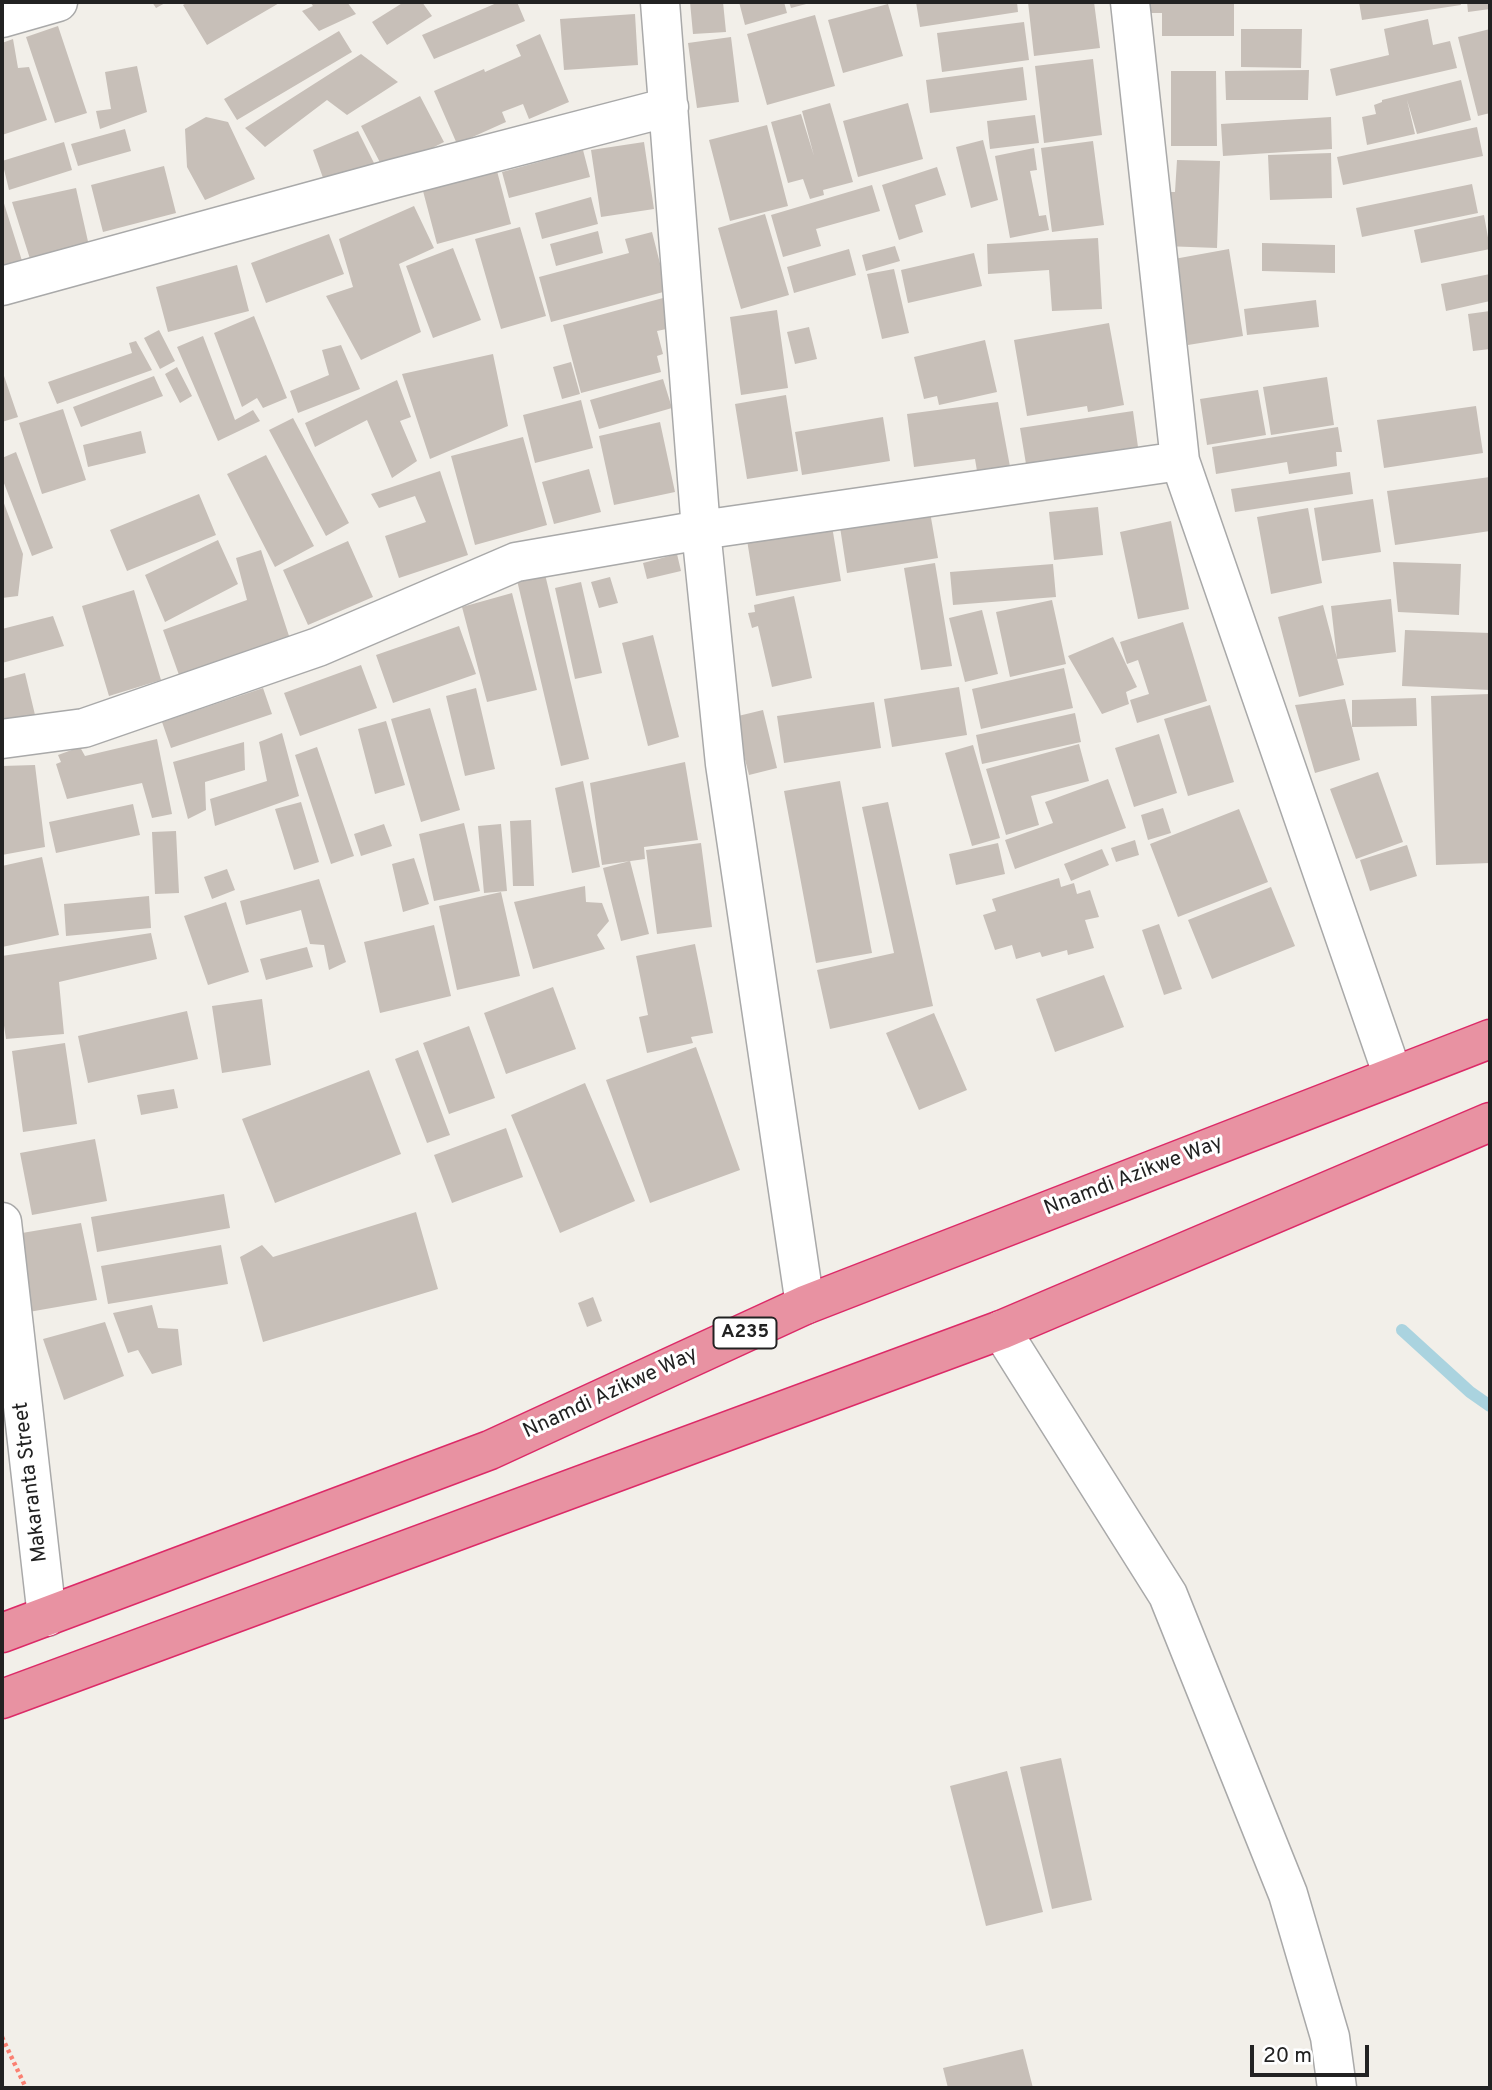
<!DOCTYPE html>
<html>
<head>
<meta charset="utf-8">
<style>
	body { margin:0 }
	#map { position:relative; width:1492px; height:2090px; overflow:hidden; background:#f2efe9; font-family:Overpass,sans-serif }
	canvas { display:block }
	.frame { position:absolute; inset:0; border:4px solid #222; pointer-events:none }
	.scale { position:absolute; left:1250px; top:2045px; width:119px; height:32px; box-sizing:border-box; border:4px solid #222; border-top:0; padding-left:9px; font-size:21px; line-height:24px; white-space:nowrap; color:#222; -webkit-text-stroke:5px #fff; paint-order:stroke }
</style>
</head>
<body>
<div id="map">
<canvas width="1492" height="2090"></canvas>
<div class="frame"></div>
<div class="scale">20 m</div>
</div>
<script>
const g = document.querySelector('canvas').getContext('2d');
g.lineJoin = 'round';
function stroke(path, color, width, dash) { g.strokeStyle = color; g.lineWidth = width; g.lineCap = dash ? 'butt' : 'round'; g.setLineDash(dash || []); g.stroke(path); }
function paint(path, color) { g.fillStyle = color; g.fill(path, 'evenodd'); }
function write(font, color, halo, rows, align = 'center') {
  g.font = font + ' Overpass,sans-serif'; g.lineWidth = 6; g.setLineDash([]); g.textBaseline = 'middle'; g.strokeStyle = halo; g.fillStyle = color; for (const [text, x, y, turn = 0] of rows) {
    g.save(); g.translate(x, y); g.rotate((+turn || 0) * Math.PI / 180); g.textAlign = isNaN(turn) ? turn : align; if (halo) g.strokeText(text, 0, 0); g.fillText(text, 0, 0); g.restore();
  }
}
stroke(new Path2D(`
	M1402,1330L1470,1392L1490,1406`), '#aad3df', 12);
paint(new Path2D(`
	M152,2H167L156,8Z
	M188,2H281L207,45L183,5Z
	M310,2H347L356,14L319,31L302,11L313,6Z
	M404,2H422L432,16L387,45L372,22Z
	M499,2H517L525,21L434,59L422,35Z
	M690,2H723L726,32L693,34Z
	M739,2H784L787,13L745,25Z
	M789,2H810V3L791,8Z
	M916,2H1017L1018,12L920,27Z
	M1028,2H1094L1100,48L1034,56Z
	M1147,2H1234V36H1162V13H1147Z
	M1359,2H1460L1461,5L1362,20Z
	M1467,2H1490V9L1468,12Z
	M888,4L903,56L843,73L828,20Z
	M635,14L638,65L564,70L560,19Z
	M815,15L835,86L767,105L747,34Z
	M1428,19L1433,45L1450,41L1457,68L1336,96L1330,69L1389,55L1384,29Z
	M1024,22L1029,60L942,72L937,33Z
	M58,26L87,113L55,123L26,37Z
	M1241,29H1302L1301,68L1241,67Z
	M1490,29V113L1478,116L1458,37Z
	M339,31L352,52L237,120L224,99Z
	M540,34L569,102L529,119L523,104L502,112L506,122L457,144L434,91L484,69L485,72L521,56L516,45Z
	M731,37L739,102L697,108L688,43Z
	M13,39L18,68L29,67L47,120L2,135V43Z
	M361,54L398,82L347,115L327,100L265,147L245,128Z
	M1093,59L1102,135L1044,143L1035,66Z
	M137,66L147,112L100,129L96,111L111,109L105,72Z
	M1023,67L1027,100L930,113L926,80Z
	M1309,70L1308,100H1226L1225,71Z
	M1171,71H1216L1217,146H1171Z
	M1461,80L1471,120L1417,134L1407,100L1415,134L1367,145L1362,117L1376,114L1374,105L1382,102V100Z
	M420,96L444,142L385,172L361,126Z
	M830,103L853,182L823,190L824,195L810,199L803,179L788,183L771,122L801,114L814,156L802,111Z
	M908,103L923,159L858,177L843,121Z
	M1035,115L1039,143L990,149L987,121Z
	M206,117L228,122L255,179L205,200L187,167L185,129Z
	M1331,117L1332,149L1223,156L1221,124Z
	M767,125L788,206L730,221L709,140Z
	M1477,127L1483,156L1343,185L1337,157Z
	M125,129L131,151L78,166L71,144Z
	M358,131L377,169L327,189L313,150Z
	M983,140L998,200L971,208L956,147Z
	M1093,141L1104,225L1052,232L1041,148Z
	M64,142L72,170L9,190L2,161Z
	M644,142L654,209L601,217L591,150Z
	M1034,148L1037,170L1030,171L1039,216L1046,215L1049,230L1010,238L995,156Z
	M583,150L590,177L509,198L502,172Z
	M1331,153L1332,198L1270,200L1268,155Z
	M1177,160L1220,161L1217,248L1164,246L1166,192H1175Z
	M164,166L176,213L103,232L91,185Z
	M937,167L946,195L915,205L923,232L899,240L882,185Z
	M497,171L511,224L437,244L423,191Z
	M1472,184L1478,213L1362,237L1356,208Z
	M872,185L880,211L816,229L821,246L783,257L771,215Z
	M76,188L89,246L31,262L12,202Z
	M2,197L23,264L2,270Z
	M591,197L598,224L542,239L535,213Z
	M414,206L434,248L399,264L421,332L361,360L326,296L353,287L339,239Z
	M765,214L789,295L741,309L718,228Z
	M1484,215L1490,249L1421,263L1414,230Z
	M520,227L546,316L501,329L475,239Z
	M598,231L603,253L556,266L550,244Z
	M652,232L667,291L551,322L539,277L629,253L625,239Z
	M329,234L344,274L266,303L251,263Z
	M1098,238L1102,309L1052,311L1049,270L988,274L987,244Z
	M1262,243L1335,245V273L1262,271Z
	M895,246L900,261L866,271L862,255Z
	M453,248L481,320L433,338L406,266Z
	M849,249L856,275L794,293L787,267Z
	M1229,249L1243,336L1188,345L1174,259Z
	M974,253L982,286L908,303L901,270Z
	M237,265L249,311L168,332L156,287Z
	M894,269L909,333L882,339L867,274Z
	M1490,274V301L1446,311L1441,284Z
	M663,298L671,328L657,331L663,354L657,356L661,372L581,393L563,325Z
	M1316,300L1319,327L1247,335L1244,309Z
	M777,310L788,388L741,395L730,317Z
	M1490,311V349L1473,351L1468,314Z
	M254,316L287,398L263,408L257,398L242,407L214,333Z
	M1109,323L1124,405L1088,412L1087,406L1027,416L1014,340Z
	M809,327L817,359L795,364L787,332Z
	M159,330L175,361L160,369L144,338Z
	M203,336L235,420L253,410L260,421L218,441L177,347Z
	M985,340L997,392L939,405L937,396L924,399L914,357Z
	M136,341L152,370L57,404L48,382L132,353L129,343Z
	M341,345L360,389L298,413L290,391L329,375L322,350Z
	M493,354L508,426L430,459L402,374Z
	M571,362L580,394L562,399L553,367Z
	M177,367L192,396L180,403L165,374Z
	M2,370L18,417L2,422Z
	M154,376L163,396L81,427L73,407Z
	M1327,377L1334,425L1271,435L1263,387Z
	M663,379L672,408L599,429L590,400Z
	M397,380L411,417L400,421L417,461L392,478L367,420L315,447L305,423Z
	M1258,390L1266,435L1207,445L1200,399Z
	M786,395L798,471L747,479L735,404Z
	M581,400L593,448L535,463L523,415Z
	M998,402L1011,472L978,477L975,459L914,467L907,414Z
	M1476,406L1483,453L1384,468L1377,420Z
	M63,409L86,480L42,494L19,423Z
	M1133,411L1138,447L1026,464L1020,428Z
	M883,417L890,461L802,475L795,432Z
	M293,418L349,523L326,536L269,430Z
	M660,422L675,492L614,505L599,436Z
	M1338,427L1342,452H1336L1337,466L1289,474L1287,462L1216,474L1212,447Z
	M141,431L146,453L88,467L83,445Z
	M523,437L547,525L475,545L451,456Z
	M16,452L53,548L32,556L2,478V458Z
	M266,455L314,546L275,567L227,474Z
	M589,469L601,512L554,524L542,482Z
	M440,471L468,555L399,578L385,536L426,522L415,496L379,508L371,494Z
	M1350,472L1353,494L1235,512L1231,489Z
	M1490,477V531L1395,545L1387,491Z
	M199,494L216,535L127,571L110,530Z
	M2,498L23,554L18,596L2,598Z
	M1373,499L1381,552L1322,561L1314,508Z
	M1098,507L1103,555L1054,560L1049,512Z
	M1308,508L1322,583L1271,594L1257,517Z
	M930,512L938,558L847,573L840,527Z
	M1171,521L1189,609L1138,619L1120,532Z
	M832,526L841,581L756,596L747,540Z
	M218,540L238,584L165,622L145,575Z
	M348,541L373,597L308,625L283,570Z
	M261,550L289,636L179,675L163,630L247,600L236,558Z
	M677,554L681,571L647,579L643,563Z
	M1393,562L1461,564L1459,615L1398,612Z
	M935,563L952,666L921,670L904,568Z
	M1053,564L1056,597L953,605L950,572Z
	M544,570L589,759L561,766L516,576Z
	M610,577L618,603L599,608L591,582Z
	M581,582L602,673L575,679L555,588Z
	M134,590L161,680L109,696L82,606Z
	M512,593L537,690L487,702L462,607Z
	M794,596L812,678L772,687L758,626L752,628L748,613L755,612L754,605Z
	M1391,599L1396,652L1337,659L1331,606Z
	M1052,600L1066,664L1010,677L996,612Z
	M1323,605L1344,685L1299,697L1278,617Z
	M982,610L998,674L965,682L949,618Z
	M53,616L64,646L2,663V629Z
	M1183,622L1207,701L1137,723L1130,700L1149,694L1138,660L1127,664L1120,642Z
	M459,626L476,674L393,703L376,655Z
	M1405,630L1490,633V690L1402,686Z
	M653,635L679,737L648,746L622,643Z
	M1113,637L1137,687L1126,692L1129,704L1102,714L1068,656Z
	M361,665L377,708L300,736L284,693Z
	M1064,668L1073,708L981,729L972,689Z
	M25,673L36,719L2,728V679Z
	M959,687L967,735L892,747L884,699Z
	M263,688L272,714L171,748L162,722Z
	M476,688L495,769L465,776L446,696Z
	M1490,694V863L1436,865L1431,696Z
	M1416,698L1417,726L1352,727V700Z
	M1345,699L1360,760L1315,773L1295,705Z
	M874,702L881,748L784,763L777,716Z
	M1210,705L1234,782L1188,796L1164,719Z
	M430,708L460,810L421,822L391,719Z
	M763,710L777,768L749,775L734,717Z
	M1075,713L1081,742L982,764L976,735Z
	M386,721L405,785L375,794L358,729Z
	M282,733L299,796L215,826L210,799L267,781L259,742Z
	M1159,734L1177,793L1134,807L1115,748Z
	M157,739L172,814L152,818L142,783L67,799L56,764L61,762L58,755L80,747L85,756Z
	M244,742L245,770L205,782L206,810L188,819L173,762Z
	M1079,744L1089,781L1031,796L1039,825L1006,835L986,769Z
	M973,745L1000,838L972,846L945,753Z
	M317,747L354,856L331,864L295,755Z
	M685,762L698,840L644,847L645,859L602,865L590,783Z
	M35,765L45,847L2,855V766Z
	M1378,772L1403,842L1356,859L1330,789Z
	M1108,779L1126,828L1015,869L1005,840L1053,823L1045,802Z
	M583,781L600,867L572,873L555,788Z
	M840,781L872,953L816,963L784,791Z
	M301,802L319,862L294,870L275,809Z
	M888,802L933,1006L830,1029L817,970L894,953L862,807Z
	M133,804L140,835L56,853L49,822Z
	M1163,808L1171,833L1148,840L1141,815Z
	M1239,809L1268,882L1178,917L1150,844Z
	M531,820L534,886H513L510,821Z
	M464,823L480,891L434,901L419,834Z
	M384,824L392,846L361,856L354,834Z
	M501,824L507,891L484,893L478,826Z
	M176,831L179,893L155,894L152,832Z
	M1135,840L1139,855L1116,862L1111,848Z
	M701,843L712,927L657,934L646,850Z
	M998,843L1005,874L956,885L949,854Z
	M1407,845L1417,876L1370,891L1360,860Z
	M1102,849L1109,865L1071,881L1064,864Z
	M42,857L59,935L2,947V866Z
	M414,858L429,904L403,912L392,864Z
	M630,861L649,934L621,941L603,868Z
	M227,869L235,890L212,899L204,877Z
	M1059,878L1061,887L1074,883L1077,894L1090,890L1099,917L1085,920L1094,948L1068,955L1067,950L1042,957L1040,952L1016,959L1012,945L995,950L983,915L996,911L992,899Z
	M319,879L346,962L329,970L324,945L310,944L301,910L246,925L240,901Z
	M585,886L586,902L602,903L609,921L597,935L605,949L533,969L514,902Z
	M1271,887L1295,946L1212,979L1188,920Z
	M501,892L520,976L457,990L439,906Z
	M149,896L151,928L66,936L64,904Z
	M226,902L249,972L208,985L184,916Z
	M1159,924L1182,989L1164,995L1142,930Z
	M434,925L451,996L380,1013L364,942Z
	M151,933L157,959L59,982L64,1034L6,1039L2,1012V956Z
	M695,944L713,1033L691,1037L693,1043L647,1053L639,1017L648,1015L636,956Z
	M307,947L313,967L266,980L260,959Z
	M1104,975L1124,1027L1055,1052L1036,999Z
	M553,987L576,1049L506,1074L484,1013Z
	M262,999L271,1065L222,1073L212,1006Z
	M187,1011L198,1059L88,1083L78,1036Z
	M934,1013L967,1090L919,1110L886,1033Z
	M469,1026L495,1098L449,1114L423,1043Z
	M65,1043L77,1124L23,1132L12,1051Z
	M696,1047L740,1170L650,1203L606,1080Z
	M418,1050L450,1135L427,1143L395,1059Z
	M369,1070L401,1154L275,1203L242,1119Z
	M585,1083L635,1201L560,1233L511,1115Z
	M174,1089L178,1108L141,1115L137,1095Z
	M506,1128L523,1177L452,1203L434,1155Z
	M95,1139L107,1201L32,1215L20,1153Z
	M224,1194L230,1228L97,1252L91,1217Z
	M416,1212L438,1289L263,1342L240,1257L262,1245L273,1257Z
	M81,1223L97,1300L23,1313L22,1233Z
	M221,1245L228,1284L108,1304L101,1266Z
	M593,1297L602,1321L587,1327L578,1303Z
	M152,1305L158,1328L178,1329L182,1365L152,1374L138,1350L128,1353L113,1313Z
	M105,1322L124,1376L64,1400L43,1339Z
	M1061,1758L1092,1900L1052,1909L1020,1767Z
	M1007,1771L1043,1912L986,1926L950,1786Z
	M1023,2049L1033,2088H948L943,2068Z`), '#c7bfb8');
const minor = new Path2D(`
	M660,2L701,530L725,764L805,1305
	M1130,2L1180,461L1393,1076
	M2,18L58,2
	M2,286L392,179L669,107
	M2,739L84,728L318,647L516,562L701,530L1180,461
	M2,1222L47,1617
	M1001,1330L1168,1595L1288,1894L1330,2037L1337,2088`);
const highway = new Path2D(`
	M2,1633L490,1450L805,1305L1490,1039
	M2,1699L1001,1330L1490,1122`);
stroke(minor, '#a9a9a9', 41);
stroke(highway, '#dc2a67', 41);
stroke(new Path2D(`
	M2,2037L26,2088`), '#fa8072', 4.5, [3.5, 3.5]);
stroke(minor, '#fff', 38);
stroke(highway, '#e892a2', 38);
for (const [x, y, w] of [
	[745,1333,63]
]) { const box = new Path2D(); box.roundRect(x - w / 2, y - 15.5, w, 31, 5); g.fillStyle = '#fff'; g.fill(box); stroke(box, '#222', 2); }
write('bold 19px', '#222', null, [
	["A235",745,1333]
]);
write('21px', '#222', '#fff', [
	["Nnamdi Azikwe Way",1134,1177,-21],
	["Nnamdi Azikwe Way",611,1394,-25],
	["Makaranta Street",32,1482,-97]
]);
</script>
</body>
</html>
